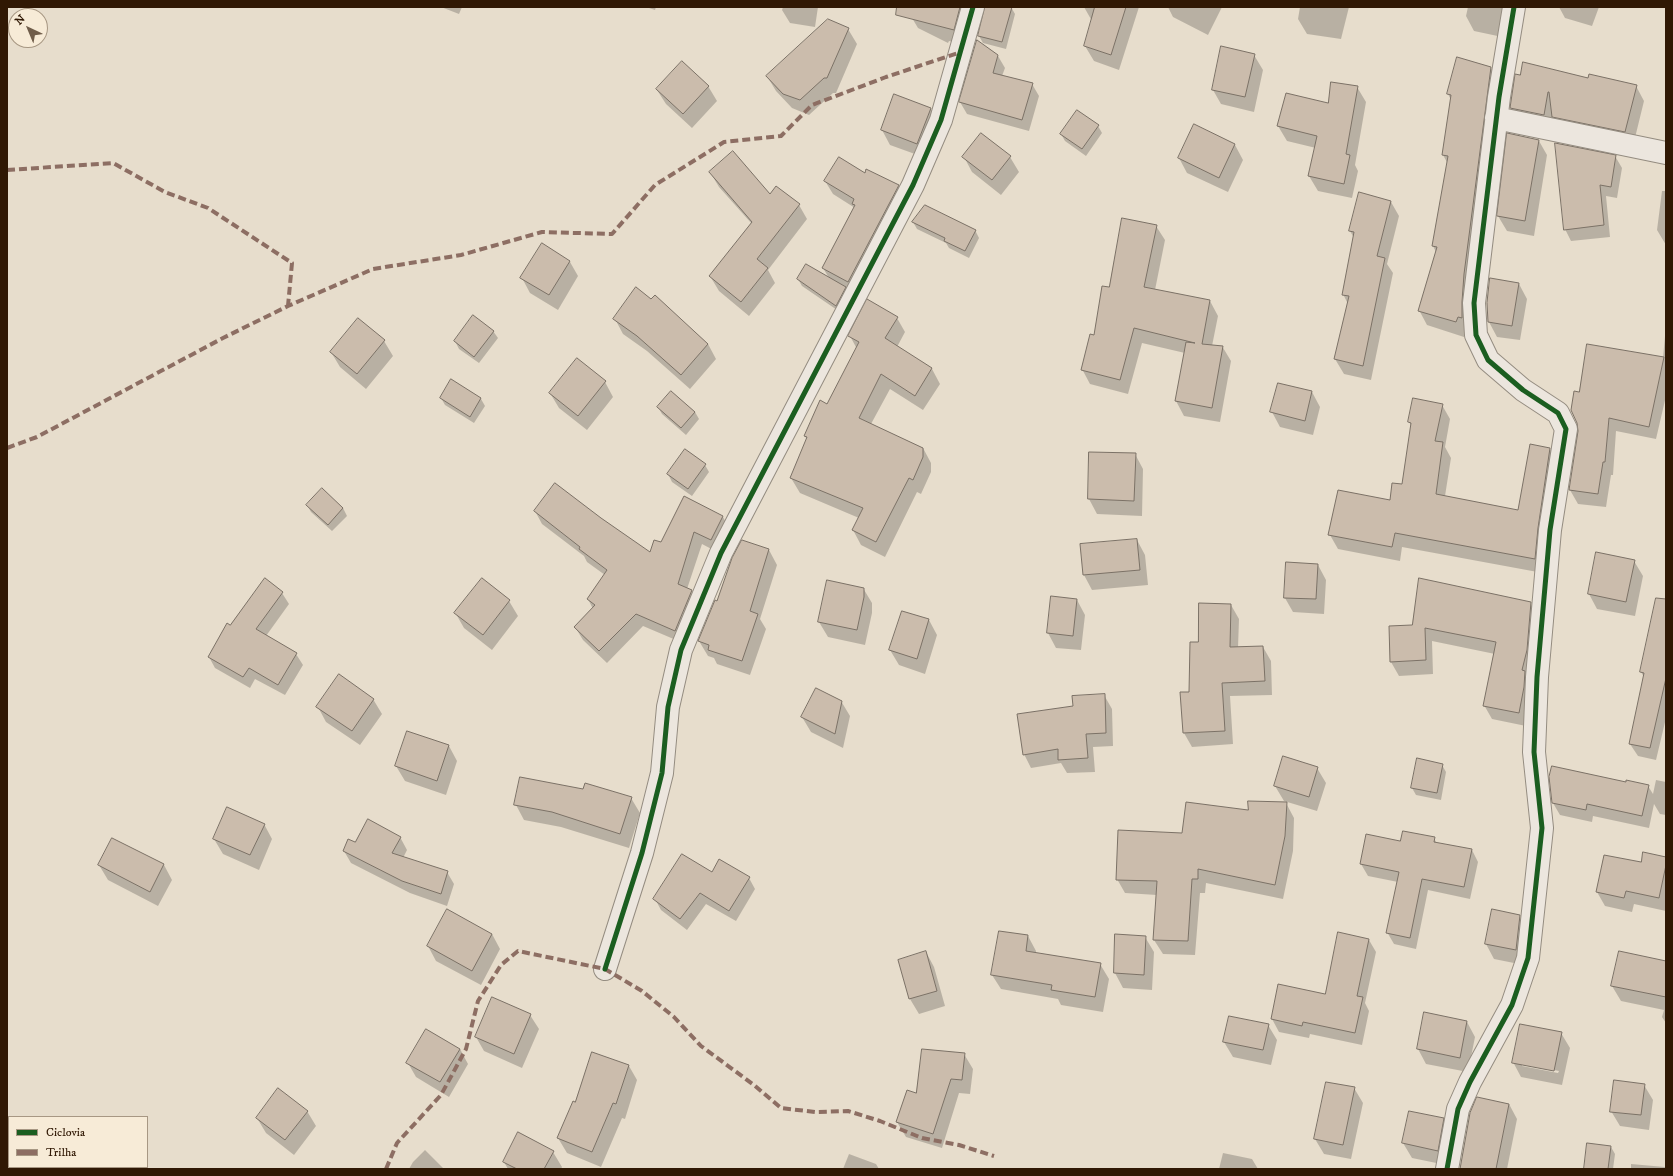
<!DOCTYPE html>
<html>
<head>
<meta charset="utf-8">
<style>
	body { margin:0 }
	#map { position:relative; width:1673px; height:1176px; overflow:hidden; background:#e7ddcc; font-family:"IM FELL DW Pica",serif }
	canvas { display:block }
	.frame { position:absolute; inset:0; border:8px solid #301804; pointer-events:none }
	.legend { position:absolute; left:8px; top:1116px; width:140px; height:52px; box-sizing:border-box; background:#f7ebd7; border:1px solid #a79783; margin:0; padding:5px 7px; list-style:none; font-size:12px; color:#301804 }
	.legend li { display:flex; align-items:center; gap:8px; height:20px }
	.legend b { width:20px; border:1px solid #a79783 }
	.north { position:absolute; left:8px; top:8px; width:40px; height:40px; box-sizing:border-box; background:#f7ebd7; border:1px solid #a79783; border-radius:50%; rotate:316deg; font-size:11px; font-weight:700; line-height:16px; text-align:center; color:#301804 }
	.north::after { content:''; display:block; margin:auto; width:14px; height:18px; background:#705d4a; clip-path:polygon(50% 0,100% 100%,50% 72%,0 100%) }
</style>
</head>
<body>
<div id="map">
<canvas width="1673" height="1176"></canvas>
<div class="frame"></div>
<ul class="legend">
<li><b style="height:5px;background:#1b5e20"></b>Ciclovia</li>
<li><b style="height:5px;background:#8d6e63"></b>Trilha</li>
</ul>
<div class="north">N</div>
</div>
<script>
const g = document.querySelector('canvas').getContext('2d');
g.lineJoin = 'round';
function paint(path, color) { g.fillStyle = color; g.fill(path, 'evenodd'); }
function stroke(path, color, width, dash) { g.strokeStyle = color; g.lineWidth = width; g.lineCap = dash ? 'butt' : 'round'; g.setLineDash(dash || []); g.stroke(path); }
paint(new Path2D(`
	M441,7H462L459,14Z
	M646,7H656L655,10Z
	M783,7H818L815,27L790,23L782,10Z
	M912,7H978L962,44L949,41L948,43L918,28L909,13Z
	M986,7H1011L1015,14L1006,49L983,43L979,36Z
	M1084,7H1139L1119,70L1094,61L1085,46L1092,21Z
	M1168,7H1222L1208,35L1173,17Z
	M1300,7H1349L1341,39L1307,34L1298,19Z
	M1468,7H1508L1507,38L1474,31L1466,16Z
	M1559,7H1599L1592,26L1565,18Z
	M848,29L857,44L836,93H833L809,115L792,108L776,91L767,76Z
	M1254,55L1263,70L1254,112L1221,104L1213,90Z
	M998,56L1005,68L1002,76L1032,84L1039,96L1029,131L967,114L960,102Z
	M1491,68L1499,83L1464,337L1427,325L1419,310L1436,252L1433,246L1448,164L1443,155L1451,100L1448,94Z
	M1516,75L1589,79L1636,86L1644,101L1633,146L1562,131L1554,118L1552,129L1520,123L1511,108Z
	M708,86L717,101L692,128L666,104L657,90Z
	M1357,87L1366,102L1355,165L1358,171L1352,198L1318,191L1309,176L1316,148L1287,141L1278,126L1329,105Z
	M895,95L931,109L939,124L926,158L890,145L882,130Z
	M1098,126L1102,133L1086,156L1065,141L1061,134Z
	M1195,126L1235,145L1243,160L1228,192L1187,173L1179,158Z
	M1508,134L1539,141L1547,155L1534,236L1507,231L1498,216Z
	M1615,156L1622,168L1617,198L1606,196L1610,237L1571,241L1565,229Z
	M964,157H1010L1019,172L1001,195L972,172Z
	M710,172L770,196L799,205L807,219L768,270L775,283L749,316L719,291L710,276L752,224L719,187Z
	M865,175L898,186L906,199L840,312L802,286L798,279L829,278L823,268L855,208L833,194L825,181Z
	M1662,191H1666V245L1657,230Z
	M1391,202L1399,216L1387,264L1393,273L1371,380L1344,374L1335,359L1348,304L1343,294L1354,238L1350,231Z
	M913,222L975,230L979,238L969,258L949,248L946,243L917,229Z
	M1156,226L1165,240L1155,290L1210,301L1218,316L1212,346H1222L1231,361L1220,422L1184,416L1176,401L1185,353L1142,343L1128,394L1090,384L1082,369L1095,336L1110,288Z
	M542,245L570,262L578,276L558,310L530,293L522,278Z
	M1519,284L1527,299L1520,340L1497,337L1489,322Z
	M655,297L708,344L716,359L690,389L647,351L623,334L615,319L652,300Z
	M897,318L905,332L897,347L932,369L940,384L923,410L890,389L871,424L923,448L931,463V472L921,494L917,492L885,557L861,545L853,530L859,518L800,493L791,478L807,440L805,436L828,405L857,349L850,336Z
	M358,319L384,341L393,356L366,389L340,367L331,352Z
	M493,331L498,338L479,363L459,349L455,341Z
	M1665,336H1666V396L1656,439L1616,431L1613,475H1611L1606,507L1578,504L1570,490L1579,431L1580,393L1663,358Z
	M451,381L481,399L485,406L474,423L445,405L441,398Z
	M605,382L613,397L587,430L559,408L550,393Z
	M1312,392L1320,407L1313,435L1280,427L1272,412Z
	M1442,405L1450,419L1445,447L1451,458L1445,496L1519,511L1550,449L1558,463L1543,573L1402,547L1400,561L1338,549L1330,535L1391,501L1403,485L1412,427L1409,422Z
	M658,407L695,412L699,419L686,435L662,414Z
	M685,451L705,465L709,472L692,496L672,482L668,474Z
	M1090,453L1135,454L1143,469L1142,516L1097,514L1089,499Z
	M685,497L723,517L730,530L719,553L702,544L687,589L691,591L699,604L683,643L643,626L607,663L583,640L575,627L593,609L588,599L605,575L587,562L584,556L542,524L535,511L600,519L651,554L661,543Z
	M307,505L343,508L347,516L332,531L311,512Z
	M1137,540L1145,555L1148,585L1092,590L1084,575Z
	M769,550L777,565L760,619L766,629L750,675L717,664L714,658L708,656L699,641L718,602Z
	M1634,561L1643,576L1635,616L1597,609L1589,594Z
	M1318,565L1326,580L1324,614L1293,612L1285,598Z
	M265,580L282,593L289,604L266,636L296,654L303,665L285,695L255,679L250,688L215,668L209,657Z
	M482,580L509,601L518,616L492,650L464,628L456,614Z
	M863,588L872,603V613L865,645L828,637L819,622Z
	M1052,597L1077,600L1085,615L1081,650L1056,648L1048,633Z
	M1530,603L1538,616L1526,726L1492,719L1484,705L1495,654L1432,641L1433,674L1399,676L1391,662L1412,626Z
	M1231,605L1239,619L1238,648L1263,647L1271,661L1272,695L1230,696L1233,744L1192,747L1184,733L1181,693H1190L1199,643Z
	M903,612L929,620L937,635L925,674L899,665L890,650Z
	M1666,632V718L1656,760L1638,756L1630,744L1644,677L1641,672Z
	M1104,695L1112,709L1113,746L1093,747L1095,772L1067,773L1061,763L1031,768L1024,754L1074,707Z
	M373,699L382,714L360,745L326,722L318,707Z
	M841,701L850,716L843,748L811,732L802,717Z
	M408,732L449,746L457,761L446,795L405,781L396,766Z
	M1442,765L1446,772L1441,800L1416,795L1412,788Z
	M1317,768L1326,783L1317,811L1284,801L1275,786Z
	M1656,780L1666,782V815L1660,814L1654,804L1649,828L1593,816L1592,822L1560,815L1553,803L1626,783L1648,786L1653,794Z
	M583,790L631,798L640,813L629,848L561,827L524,820L516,805Z
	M1286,803L1294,818L1293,851L1283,899L1206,883L1205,893H1200L1195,955L1163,954L1154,940L1157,895L1125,893L1117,879L1183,834L1249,811Z
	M264,824L272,839L259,870L223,854L214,839Z
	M400,837L407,850L403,858L447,872L454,884L447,906L410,893L351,863L344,851L356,843Z
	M1434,838L1437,844L1472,850L1478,862L1470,899L1428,890L1416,949L1394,944L1387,932L1398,882L1368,876L1361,864L1401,843Z
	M1666,858V911L1634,904L1632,912L1605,906L1597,892L1642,863Z
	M99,865H164L172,880L158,906L108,880Z
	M712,873L749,878L755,889L736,921L706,904L687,930L661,910L655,899Z
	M1519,916L1528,931L1524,965L1494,959L1486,944Z
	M492,934L500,949L481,985L436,961L428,946Z
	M1028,936L1036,951V953L1100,964L1109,979L1103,1012L1061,1005L1058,999L1001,989L992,975Z
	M1116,936L1145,937L1154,952L1152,990L1123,988L1115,973Z
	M1369,940L1376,952L1365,1003L1369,1011L1362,1045L1310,1034L1309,1038L1279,1032L1272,1019L1326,995Z
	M926,952L934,967L945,1006L919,1014L910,999L899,960Z
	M1666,962V1023L1662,1017L1664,1010L1621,1001L1612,986Z
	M530,1015L539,1029L522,1068L484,1051L476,1037Z
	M1467,1022L1475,1037L1468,1072L1426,1064L1418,1049Z
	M1268,1025L1277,1040L1271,1065L1233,1057L1224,1042Z
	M1561,1033L1570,1048L1562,1085L1521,1077L1513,1062ZM1522,1064L1559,1071L1558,1073L1522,1066Z
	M460,1049L468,1064L449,1097L416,1077L408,1063Z
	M964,1054L973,1069L970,1094L959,1093L942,1148L906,1137L897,1122L917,1094Z
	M629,1066L637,1080L625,1119L622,1118L601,1167L567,1153L558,1138L576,1104Z
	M1644,1085L1653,1100L1649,1130L1620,1126L1611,1111Z
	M1354,1088L1363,1103L1351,1159L1324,1154L1315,1139Z
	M1509,1104L1517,1119L1507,1169H1461Z
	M307,1111L316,1126L294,1155L266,1133L257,1118Z
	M1443,1119L1452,1134L1446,1165L1412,1158L1403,1143Z
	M1611,1147L1615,1154L1613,1169H1585Z
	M425,1150L444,1169H409L413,1162Z
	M553,1152L562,1167L561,1169H508L504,1162Z
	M1223,1153L1252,1159L1258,1169H1219Z
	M849,1154L876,1164L879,1169H843Z
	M1631,1164L1665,1167L1666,1169H1631Z`), '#0003');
const building = new Path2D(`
	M897,7H960L954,30L896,15Z
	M985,7H1012L1002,42L978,36Z
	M1095,7H1126L1111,55L1084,46Z
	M828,19L849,28L827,78H824L800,100L783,94L766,76Z
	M977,40L998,55L993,73L1033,83L1022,120L959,102Z
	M1221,46L1255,54L1245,97L1212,90Z
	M1457,57L1491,67L1464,274L1462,302V318L1458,317L1456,322L1418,311L1437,247L1432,246L1448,156L1442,155L1451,95L1447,94Z
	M682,61L709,86L683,114L656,89Z
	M1523,62L1588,78L1589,74L1637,85L1625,132L1552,117L1549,92H1548L1544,115L1510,108L1515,74L1520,75Z
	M1331,82L1358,86L1346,154L1350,155L1344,184L1308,176L1317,136L1277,126L1286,93L1328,103Z
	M894,94L931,108L917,144L881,130Z
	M1077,110L1099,125L1082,149L1060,134Z
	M1194,124L1235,144L1219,178L1178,158Z
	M981,133L1011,156L992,180L962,157Z
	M1507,133L1539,140L1525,221L1497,216Z
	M1555,143L1616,155L1611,187L1600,185L1604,225L1564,230Z
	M733,151L770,194L776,186L800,204L757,259L768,268L741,302L709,276L752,222L709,172Z
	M839,157L865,173L866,169L899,185L848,282L822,268L855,205L852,204L854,199L824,181Z
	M1359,192L1391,201L1377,256L1385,258L1363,366L1334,359L1349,296L1342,295L1354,232L1349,231Z
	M925,205L976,230L965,251L944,241L945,238L912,222Z
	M1122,218L1157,225L1144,287L1210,300L1202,344L1223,346L1212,408L1175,401L1186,342L1195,343L1134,328L1120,380L1081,370L1090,334L1094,335L1102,286L1109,287Z
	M542,243L570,261L549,295L520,278Z
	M806,264L846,287L836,306L797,279Z
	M1490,278L1519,283L1512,326L1488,322L1487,303Z
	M636,287L651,299L655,295L708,344L681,375L637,336L613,319Z
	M867,299L898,317L885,338L932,368L915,396L881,374L859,418L923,448V457L913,480L909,478L876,542L852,530L863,508L790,478L807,437L804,436L820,400L827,404L859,342L848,336Z
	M473,315L494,331L474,357L454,341Z
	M358,318L385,340L357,374L330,352Z
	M1587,344L1664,357L1649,427L1609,418L1605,462H1603L1598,494L1569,490L1578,431L1577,423L1571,410L1574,391L1579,392Z
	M577,358L606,381L578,416L549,393Z
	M451,379L481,398L470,417L440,398Z
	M1278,383L1312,391L1305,421L1270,412Z
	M671,391L695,412L681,428L657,407Z
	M1413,398L1443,404L1435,441L1443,442L1436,494L1518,510L1530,444L1550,448L1538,528L1535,559L1395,533L1392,547L1328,535L1338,490L1390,500L1392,483L1402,484L1411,423L1408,422Z
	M685,449L706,464L688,489L667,474Z
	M1089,452L1136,453L1134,501L1088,499Z
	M555,483L601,518L650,552L654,540L661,542L684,496L723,516L711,540L694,532L678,584L692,590L675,631L636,614L599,651L574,627L595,605L587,599L607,570L579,549L580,547L534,511Z
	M322,488L343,508L328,525L306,505Z
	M1137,539L1140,570L1083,575L1080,544Z
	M742,540L769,549L750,611L758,614L742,661L708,650L709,645L698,641L715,600L717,601L732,558Z
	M1596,552L1635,560L1626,602L1588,594Z
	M1286,562L1318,564L1316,599L1284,598Z
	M265,578L283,592L256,629L297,653L278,685L249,668L243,677L208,657L227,623L230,625Z
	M482,578L510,600L483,635L454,613Z
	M1419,578L1531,602L1527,650L1522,670L1525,671L1524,687L1519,713L1483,706L1496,642L1425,628L1426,660L1390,662L1389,626L1412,625Z
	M827,580L864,588V597L857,630L818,622Z
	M1051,596L1077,599L1073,636L1047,633Z
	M1656,598L1666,599V678L1650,748L1629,744L1644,673L1640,672Z
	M1199,603L1231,604L1230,647L1263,646L1265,681L1222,683L1225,731L1183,733L1180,692H1189L1190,642H1198Z
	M902,611L929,619L917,659L889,650Z
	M339,674L374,699L352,731L316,707Z
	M816,688L842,701L835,734L801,717Z
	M1105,694L1106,733L1086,734L1088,758L1058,760V749L1023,755L1017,714L1073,706L1072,696Z
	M407,731L449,745L437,781L395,766Z
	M1283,756L1318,767L1309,797L1274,786Z
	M1417,758L1443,764L1437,793L1411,788Z
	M1552,766L1626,782V780L1649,785L1642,816L1587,804L1586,810L1552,803L1549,777Z
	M520,777L583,789L585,783L632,797L620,834L552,812L514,805Z
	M1248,801L1287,802L1285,836L1275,885L1198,869V879H1192L1188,941L1153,940L1157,881L1116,880L1118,830L1182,833L1186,802L1248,810Z
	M227,807L265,824L250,855L213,839Z
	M368,819L401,837L392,853L448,871L441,894L402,881L343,851L348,839L355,842Z
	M1403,831L1435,837L1434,842L1472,849L1464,887L1422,879L1410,938L1386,933L1399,872L1360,864L1366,834L1400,841Z
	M112,838L164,864L150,892L98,865Z
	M1643,852L1666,857V865L1659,898L1626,891L1624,898L1596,892L1604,855L1641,862Z
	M682,854L712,872L719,859L750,877L729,911L700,893L680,919L653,899Z
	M447,909L492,934L472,971L427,946Z
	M1492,909L1520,915L1516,950L1485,944Z
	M999,931L1028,935L1026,951L1101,963L1095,997L1051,990L1052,985L991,975Z
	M1338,932L1369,939L1357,996L1363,997L1355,1033L1303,1022L1302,1026L1271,1019L1278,984L1325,994Z
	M1115,934L1146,936L1144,975L1114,973Z
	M926,951L937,991L909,999L898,960Z
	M1619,951L1666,961V997L1611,986Z
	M492,997L531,1014L514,1054L475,1037Z
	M1424,1012L1467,1021L1460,1058L1417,1049Z
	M1229,1016L1269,1024L1263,1050L1223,1042Z
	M1520,1024L1562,1032L1554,1071L1512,1063Z
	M426,1029L460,1049L440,1082L406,1063Z
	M922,1049L965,1053L962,1080L951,1079L933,1134L896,1122L907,1090L916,1093Z
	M592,1052L629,1065L616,1104L613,1103L592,1152L557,1138L573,1101L575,1102Z
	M1614,1080L1645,1084L1641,1115L1610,1112Z
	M1326,1082L1355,1087L1343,1145L1314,1139Z
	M278,1088L308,1111L285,1140L256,1118Z
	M1477,1097L1509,1104L1496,1169H1460L1470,1113Z
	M1409,1111L1444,1118L1438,1151L1402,1143Z
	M518,1132L554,1151L544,1169H517L503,1162Z
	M1587,1143L1611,1146L1608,1169H1584Z`);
paint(building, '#cbbcac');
stroke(building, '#7b7166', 1);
const minor = new Path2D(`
	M1496,118L1666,153
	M605,969L642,853L662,773L668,707L681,650L721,553L913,185L941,120L973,7
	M1447,1169L1458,1109L1470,1082L1512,1005L1528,958L1542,828L1534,752L1537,677L1550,530L1566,429L1558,413L1523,390L1488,360L1476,335L1474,303L1499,97L1514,7`);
stroke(minor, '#948c80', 24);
stroke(minor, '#ece6de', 22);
stroke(new Path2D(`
	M7,170L113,163L165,192L208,208L292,263L288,306
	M7,448L37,437L223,338L288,306L373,269L461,255L542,232L612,234L655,185L724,142L781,136L812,105L886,77L961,52
	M386,1169L397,1143L441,1095L466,1049L478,1001L501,965L518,951L605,969L642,991L674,1017L701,1046L754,1085L781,1108L815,1112L848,1111L880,1121L922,1138L959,1145L994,1156`), '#8d6e63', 4, [8, 4]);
stroke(new Path2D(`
	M605,969L642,853L662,773L668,707L681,650L721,553L913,185L941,120L973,7
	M1447,1169L1458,1109L1470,1082L1512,1005L1528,958L1542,828L1534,752L1537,677L1550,530L1566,429L1558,413L1523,390L1488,360L1476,335L1474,303L1499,97L1514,7`), '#1b5e20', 5);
</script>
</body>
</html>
